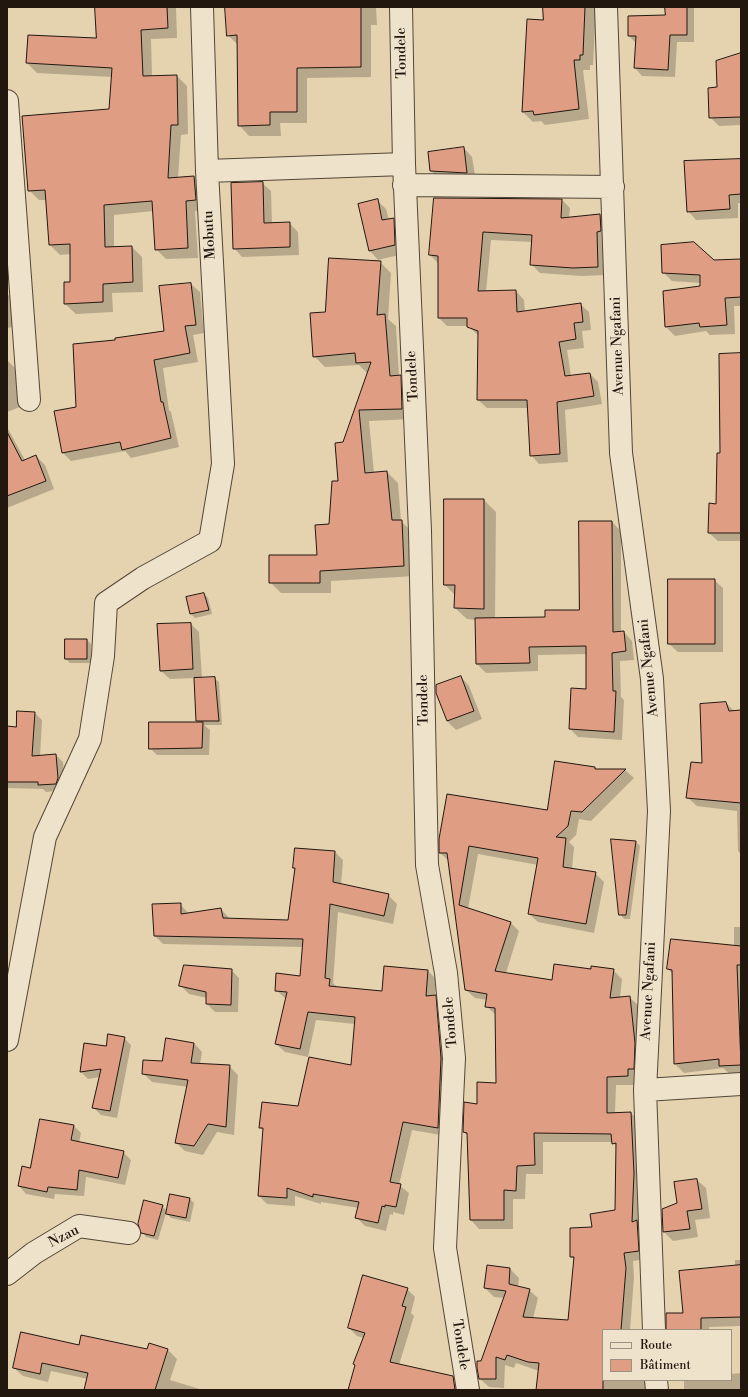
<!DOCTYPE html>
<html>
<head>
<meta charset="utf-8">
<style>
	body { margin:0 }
	#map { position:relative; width:748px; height:1397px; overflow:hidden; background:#e5d3af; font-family:"Libre Bodoni",serif }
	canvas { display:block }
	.frame { position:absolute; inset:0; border:8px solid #21170f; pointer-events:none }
	.legend { position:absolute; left:602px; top:1329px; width:130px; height:52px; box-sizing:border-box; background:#eee2cb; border:1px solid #9c9180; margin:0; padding:5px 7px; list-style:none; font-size:12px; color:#21170f }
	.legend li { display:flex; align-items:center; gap:8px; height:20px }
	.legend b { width:20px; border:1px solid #9c9180 }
</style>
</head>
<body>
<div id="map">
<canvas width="748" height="1397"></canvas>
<div class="frame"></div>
<ul class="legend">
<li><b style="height:5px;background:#eee2cb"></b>Route</li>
<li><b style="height:11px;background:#df9d84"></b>Bâtiment</li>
</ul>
</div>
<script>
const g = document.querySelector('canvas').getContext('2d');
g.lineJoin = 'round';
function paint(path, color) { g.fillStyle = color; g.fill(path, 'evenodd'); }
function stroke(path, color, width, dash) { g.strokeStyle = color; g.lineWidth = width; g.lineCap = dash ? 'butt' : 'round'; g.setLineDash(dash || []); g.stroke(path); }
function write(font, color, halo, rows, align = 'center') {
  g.font = font + ' "Libre Bodoni",serif'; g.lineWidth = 3; g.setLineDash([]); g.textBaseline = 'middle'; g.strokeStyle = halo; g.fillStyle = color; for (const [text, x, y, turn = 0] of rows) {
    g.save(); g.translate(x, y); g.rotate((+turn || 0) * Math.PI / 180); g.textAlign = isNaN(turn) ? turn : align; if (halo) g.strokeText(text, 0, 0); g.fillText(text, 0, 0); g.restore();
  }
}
paint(new Path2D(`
	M96,7H176L177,38L151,39L152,77L177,76L187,86L188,134L181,135L178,178L194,177L204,187L206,210L195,211L198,258L166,259L156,249L154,211L114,215V248L132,247L142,257L143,292L112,293L113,312L76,314L65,304L71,283V254L60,255L50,245L47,200H39L29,190L110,109L113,77L37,73L27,63L97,39Z
	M226,7H376L377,25H371V77L307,78V123H280L281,136H249L239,125L238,45L228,35Z
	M544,7H596L593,65H590V70H583L589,119L545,125L541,121L533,122L523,112L544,21Z
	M666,7L694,8V42H677L675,77L642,76L635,68L636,43L629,36L666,16Z
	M741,70V125L719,126L710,117L718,88Z
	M464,148L472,157L476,181L440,179L431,171Z
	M741,160V203H738V218L696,220L688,211Z
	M262,183L271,191L272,224L289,223L298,232L299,255L242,257L234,248Z
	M435,199L562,200L570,208L569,218L600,215L608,223L606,275L582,276L540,273L532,265L533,242L491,240L486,292L516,291L524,300L525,312L580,304L589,312L591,330L582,331L584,348L567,350L571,376L590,374L598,382L602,404L565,410L568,462L539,464L531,455L528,408H487L478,400L479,336L468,326H447L439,318L438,263L430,255Z
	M377,200L386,209L389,220L394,219L402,227L403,254L378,260L370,251Z
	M7,258L10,261L11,278L7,279Z
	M741,260V306H734L735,334L710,335L706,331L675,336L666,327L701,287V283L672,281L663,272L714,261Z
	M380,262L391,273L388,319L396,326L399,376L411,387L413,419L369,421L374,473L387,472L398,483L401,521L412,532L415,576L331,581V593H281L270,582L318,556L329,525L339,482L344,443L368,374L359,365L325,367L314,356L326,313Z
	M191,284L200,292L204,333L193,335L198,362L163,368L169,410L171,412L179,447L131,458L125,451L71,461L62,452L77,408L116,341L165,332Z
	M7,294L17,303L19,326L7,328Z
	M741,354V541H718L709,533L717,505L721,454Z
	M7,360L15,368L23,388L25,405L7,412Z
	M7,427L25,460L36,456L45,465L54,489L7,508Z
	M484,500L496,512L495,619L546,618L580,610L612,522L621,531V632H624L632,641L634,660L620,661L621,697L624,700L622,740L578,737L570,729L587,690V654L538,655V671L486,673L477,664L476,620L467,619L455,608V595L445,585Z
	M714,580L723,588V652H678L669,644Z
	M204,594L208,598L212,614L195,618L191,614L187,598Z
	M191,624L199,632L202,678H214L219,682L222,725H204L210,730L209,755H157L150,748L200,723L197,720L195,678L170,679L161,671Z
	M66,640H87L91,644V663H70L66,659Z
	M461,677L469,686L482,719L456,730L447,721Z
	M726,703L734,711H741V854L738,851L737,811L697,806L687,797L703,764Z
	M18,712L35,713L42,720L40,757L56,755L63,762L65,785L63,790L46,792L43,789L7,788V727L17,728Z
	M594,767L597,770H625L634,778L591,821L579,819L576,835L569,842L574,847L572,869L595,873L604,882L594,933L538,922L529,914L538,865L478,854L468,909L511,923L519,931L506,973L552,981L592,971L613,970L622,979L620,998L629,997L638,1005L643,1053L636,1085H616L615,1113H631L639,1121L647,1259L633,1261L634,1277L630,1330H603V1380H649L648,1390H537L539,1371L516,1363L514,1368L505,1365L504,1388L489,1387L480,1379L482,1362L504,1298L494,1297L485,1288L488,1266L510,1269L519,1278L518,1287L529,1290L538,1298L533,1319L569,1321L575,1260L571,1257L593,1228L616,1211L617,1147L613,1142H543V1174H526L525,1199H513V1229H479L471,1220L468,1136L464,1132L478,1105L497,1084L496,1015L486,1006L487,1000L475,998L466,990L449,861L440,853L548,811Z
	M636,842L640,846L630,919H624L620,914Z
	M335,852L343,860L341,885L388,895L397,904L393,924L338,912L333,983L338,988L383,992L428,971L436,979L435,996L444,1005L446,1136L412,1130L399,1185L409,1193L404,1215L393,1212V1215L390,1214L386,1231L365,1226L357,1218L359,1208L321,1202V1204L295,1196V1206L267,1204L259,1196L264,1131L260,1128L299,1107L352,1066L355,1024L316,1020L308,1057L285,1052L276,1044L286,999L276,990L301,977L303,947L163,944L155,936L180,904L189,914L221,909L230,919L289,921L296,869L294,868Z
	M734,927H741V1074H730L723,1068L684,1073L675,1064L673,974L668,969L734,947Z
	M231,970L239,978L238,1012H215L207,1004V998L189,994L181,986Z
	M124,1038L131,1045L117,1118L101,1115L94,1108L100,1077L88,1079L81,1072L107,1047Z
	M194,1043L202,1052L200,1064L229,1066L238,1075L234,1135L217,1132L203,1155L185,1151L176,1143L188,1087L152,1082L143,1073Z
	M74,1126L81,1133L79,1143L123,1152L131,1160L125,1185L86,1177L84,1196L55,1194L54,1199L26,1194L19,1186Z
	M697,1180L706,1188L710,1218L695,1220L698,1237L673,1241L664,1232L663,1210L678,1204L675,1183Z
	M190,1199L194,1203L190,1222L171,1218L166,1213L158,1240L146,1237L142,1232L162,1206L167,1211Z
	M735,1260H741V1333L740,1326L709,1327V1330H678L684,1314L735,1266Z
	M407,1289L415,1297L411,1313L414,1316L399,1365L449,1376L457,1384L456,1390H349L364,1338L357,1336L349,1328Z
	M149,1344L168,1350L177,1359L170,1380L203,1390H88V1379L51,1371L48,1382L23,1376L14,1368L80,1346L147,1350Z
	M741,1373V1390H684V1380H731V1374Z`), '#0003');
const building = new Path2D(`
	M95,7H167L168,28L141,30L143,76L177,75L178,125H171L168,178L194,176L196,200L186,201L188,248L155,250L152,201L104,205L105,247L132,246L133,282L103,284V302L64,304V282H70V244L49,245L45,190L28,191L22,116L109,109L112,68L26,63L28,35L96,38Z
	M225,7H361V67L297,68V112H270V125L238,126L237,35L227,36Z
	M543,7H585L583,55H580V60H574L579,109L534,115L533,111L522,112L527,19L543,20Z
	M665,7H687V35H670L668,70L634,68L636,36H628V16L665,15Z
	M741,53V117L709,118L708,88L717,87L716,61Z
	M464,147L467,173L430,171L428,152Z
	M741,159V194L729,195L730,209L687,212L684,161Z
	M263,182L264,223L290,222V247L233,249L231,183Z
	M434,198L562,199L561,218L600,214L601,231L597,232L598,267L573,268L530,265L532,235L483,232L478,291L516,290L517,312L581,303L583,322L574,323L576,339L559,342L565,376L590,373L594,396L557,402L560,454L530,456L527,400H477L478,331L467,327V318H438V256L429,255Z
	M378,199L382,220L394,218L395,245L369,251L358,204Z
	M694,242L714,260L741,259V297L725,298L727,325L700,327L699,323L665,327L663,291L700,286V275L662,273L661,245Z
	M329,258L381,261L377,315L385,314L390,376L401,375L402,409L359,410L365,473L387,471L392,520H402L404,566L320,571V583H269V555H317L315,525L329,524L332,481H338L335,443L343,442L371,362L356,363L355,353L313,357L310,313L325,312Z
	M191,283L196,325L185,326L190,353L154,360L161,402H163L171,438L122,450L120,442L62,453L54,411L76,407L73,344L115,340V338L164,331L159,286Z
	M741,353V533H708L709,503L716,504L717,453H720L719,354Z
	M7,432L22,461L36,455L46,481L7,496Z
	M444,499H484V609L454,608L455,585H444Z
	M579,521H612L613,632L624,631L626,651L612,653L613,691H616L614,732L569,729L571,688L586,689V646L529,647L530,663L476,664L475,618L545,617V610H579Z
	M668,579H715V644H668Z
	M204,593L209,610L190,614L186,597Z
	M191,623L193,669L160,671L157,624Z
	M65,639H87V659H65Z
	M461,676L474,711L447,721L436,693V685Z
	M215,677L219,721H196L194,678Z
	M726,702L729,711L741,710V803L686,798L691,762L702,763L700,704Z
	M17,711L35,712L32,756L56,754L58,778L56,784L38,785V782H7V726L16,727Z
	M149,722H203L202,748L149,749Z
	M555,761L595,767V769H626L582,812L571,811L568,826L556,837L566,838L563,867L596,872L586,924L528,914L538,858L469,846L459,905L511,922L495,971L552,980L554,964L591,969V966L614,969L610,998L630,996L635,1043L634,1069H628V1076L607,1077V1113L631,1112L634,1173L632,1222L637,1220L639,1251L624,1253L626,1268L621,1330H603V1390H536L539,1363L528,1362L507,1355L505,1360L496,1357V1379H479L477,1368V1361H481L506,1291L484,1288L487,1265L510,1268L509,1284L530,1289L523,1317L568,1320L574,1257H570V1228L592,1227L590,1214L615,1210L616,1143L612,1144L611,1134L534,1133L535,1165L517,1166L516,1191L504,1190V1220H470L467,1133L463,1132L464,1102L477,1104V1082L496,1083L495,1008L485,1007L487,994L465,990L447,853H439V839L447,794L547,810Z
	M611,839L636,841L626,915H619Z
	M295,848L335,851L333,882L389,894L384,916L330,904L325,978L330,979L329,986L382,991L384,966L428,970L426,996L436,995L441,1058L438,1128L403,1122L390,1182L401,1184L396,1207L385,1205V1207L382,1206L378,1223L355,1218L359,1202L313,1194V1197L287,1188V1198L258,1196L263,1128H259L262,1102L298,1106L309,1057L351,1065L355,1017L308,1012L300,1049L275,1044L287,992L275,991L276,973L300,976L303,939L154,936L152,904L181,903V914L221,908L223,918L288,920L295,868H293Z
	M671,939L741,946V965H737L741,1065L719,1066V1059L674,1064L672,970L667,969Z
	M184,965L232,969L231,1005L206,1004V992L179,986Z
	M108,1034L125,1037L110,1111L92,1108L101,1069L80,1072L84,1043L106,1046Z
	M166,1038L194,1043L191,1063L230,1065L226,1127L208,1124L194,1146L175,1143L188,1080L142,1074L143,1060L162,1061Z
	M40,1119L74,1125L71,1140L124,1151L118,1178L79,1170L77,1190L48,1187L47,1192L18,1186L22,1166L30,1168Z
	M697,1179L702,1209L687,1211L690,1229L663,1232L662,1209L677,1203L674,1182Z
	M170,1194L190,1198L186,1218L166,1214Z
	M144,1200L163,1205L154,1236L141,1233L138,1224Z
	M741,1265V1317L701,1318V1330H666V1313H683L679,1271Z
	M363,1275L408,1288L402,1306L406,1307L390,1362L453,1376L455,1390H348L355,1365L353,1364L365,1333L348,1328Z
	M21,1332L79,1345L81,1335L147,1349L149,1343L168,1349L155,1390H84L88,1373L42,1363L40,1374L13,1368Z`);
paint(building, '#df9d84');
stroke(building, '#21170f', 1);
const street = new Path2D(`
	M401,7L404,164L420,531L427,865L446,973L454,1058L445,1248L468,1390
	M606,7L621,453L652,679L659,811L645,1090L654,1330
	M7,101L29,400
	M207,171L404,164
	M404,185L613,187
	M7,1040L45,837L90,739L103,656L106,603L143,578L210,541L223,464L207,171L202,7
	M645,1090L741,1084
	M7,1274L34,1253L79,1226L129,1233
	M656,1380L657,1390`);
stroke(street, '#524637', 24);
stroke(street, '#eee2cb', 22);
write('14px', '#21170f', '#eee2cb', [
	["Tondele",402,53,-91],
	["Mobutu",210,235,-93],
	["Avenue Ngafani",618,346,-92],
	["Tondele",413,376,-93],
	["Avenue Ngafani",649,668,-96],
	["Tondele",424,700,-91],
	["Avenue Ngafani",649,991,-87],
	["Tondele",451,1022,-95],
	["Nzau",64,1237,-27],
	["Tondele",460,1345,81]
]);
</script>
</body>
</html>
